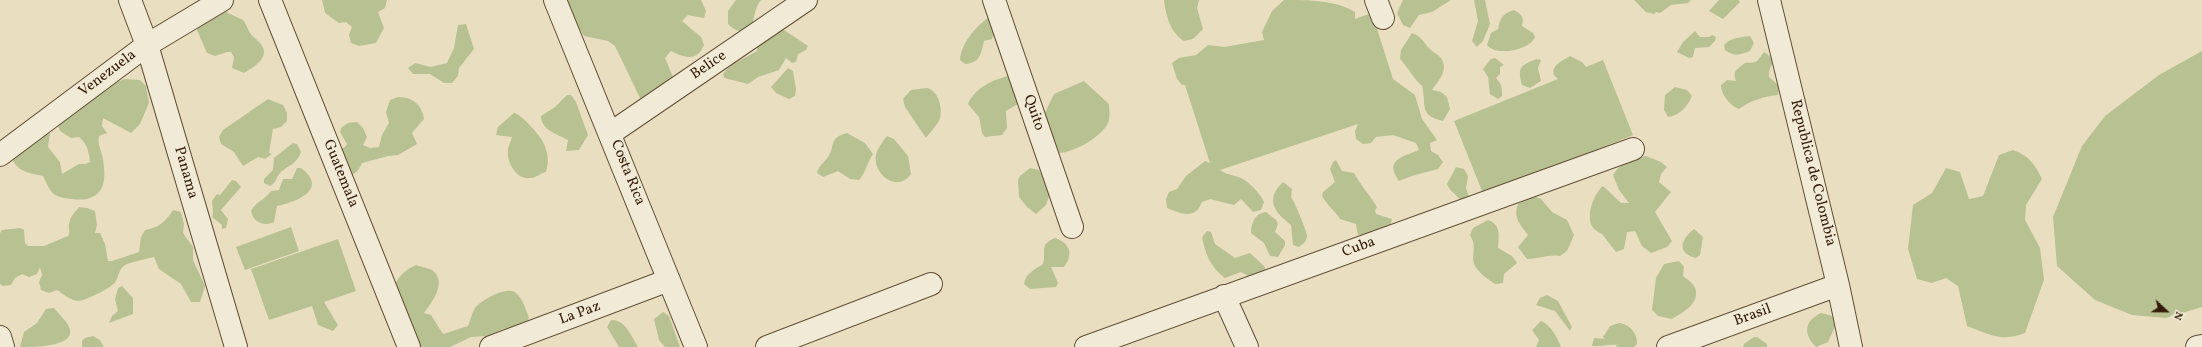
<!DOCTYPE html>
<html>
<head>
<meta charset="utf-8">
<style>
	body { margin:0 }
	#map { position:relative; width:2202px; height:347px; overflow:hidden; background:#e9dfc0; font-family:Vollkorn,serif }
	canvas { display:block }
	.north { position:absolute; left:2146px; top:291px; width:40px; height:40px; -webkit-text-stroke:3px #f1ead6; paint-order:stroke; rotate:112deg; font-size:11px; font-weight:700; line-height:16px; text-align:center; color:#341d08 }
	.north::after { content:''; display:block; margin:auto; width:14px; height:18px; background:#341d08; clip-path:polygon(50% 0,100% 100%,50% 72%,0 100%) }
</style>
</head>
<body>
<div id="map">
<canvas width="2202" height="347"></canvas>
<div class="north">N</div>
</div>
<script>
const g = document.querySelector('canvas').getContext('2d');
g.lineJoin = 'round';
function paint(path, color) { g.fillStyle = color; g.fill(path, 'evenodd'); }
function stroke(path, color, width, dash) { g.strokeStyle = color; g.lineWidth = width; g.lineCap = dash ? 'butt' : 'round'; g.setLineDash(dash || []); g.stroke(path); }
function write(font, color, halo, rows, align = 'center') {
  g.font = font + ' Vollkorn,serif'; g.lineWidth = 3; g.setLineDash([]); g.textBaseline = 'middle'; g.strokeStyle = halo; g.fillStyle = color; for (const [text, x, y, turn = 0] of rows) {
    g.save(); g.translate(x, y); g.rotate((+turn || 0) * Math.PI / 180); g.textAlign = isNaN(turn) ? turn : align; if (halo) g.strokeText(text, 0, 0); g.fillText(text, 0, 0); g.restore();
  }
}
paint(new Path2D(`
	M322,0H387L385,8L378,12L384,28L376,43L359,46L351,43L349,35L352,27L346,22L339,23L325,13Z
	M565,0H701L706,11L704,18L688,15L682,21L701,37L704,45C697,62 685,58 671,51L665,58L675,82L665,96L640,98L615,46L608,41L584,36L571,15Z
	M736,0H761C754,8 755,18 751,28C741,33 736,32 728,24V11Z
	M1164,0H1199L1197,8L1203,29L1193,39L1184,41C1170,32 1166,16 1164,0Z
	M1284,0C1308,0 1336,0 1355,12V19L1372,13L1393,79L1415,95L1422,119L1437,140L1430,143L1431,151L1438,155L1443,162L1438,169C1424,173 1412,175 1399,181C1384,160 1402,157 1419,150L1416,143L1393,135L1376,137L1371,143L1363,144L1356,139L1355,131L1358,124L1220,170C1227,175 1234,175 1241,178C1250,183 1260,193 1264,202L1261,210L1253,212L1241,199L1234,205L1210,199L1202,202C1195,220 1182,214 1167,208L1166,199L1169,192L1177,189L1186,176L1205,161L1210,163L1185,85H1182L1177,79L1172,63L1179,58L1196,55L1208,45L1224,47L1264,40L1262,32L1272,11Z
	M1403,0H1451L1432,12L1419,15L1410,28L1403,25L1397,13Z
	M1474,0H1485L1490,24L1483,41L1477,47L1472,41L1478,21Z
	M1634,0H1691L1688,3L1671,5L1660,13L1656,12L1654,14L1646,12Z
	M1719,0H1739L1740,2L1723,19L1709,11Z
	M223,7L228,13L243,20C246,24 247,27 249,31C251,36 257,39 260,43C272,57 254,67 244,73L232,68L234,57L231,52H227L215,56L207,53L197,30L200,22Z
	M1514,10C1523,15 1524,17 1522,26L1533,33L1535,37C1530,50 1496,57 1487,45L1491,33L1498,29C1500,18 1503,13 1514,10Z
	M988,18H992L997,27L992,39L984,41C981,54 980,63 965,64L960,60C961,44 975,27 988,18Z
	M466,24L474,49L459,68L458,76L452,83H444L430,74H413L408,68L415,63L431,67L447,63L454,48L458,25Z
	M781,28L808,46L806,50L798,54L796,62L792,63L786,58L779,70L758,77L748,84L724,78L723,74C730,63 746,58 757,51L759,40Z
	M1695,31L1700,37H1709L1712,35L1716,37L1715,41L1709,47L1695,48L1693,57L1689,58L1677,52L1683,42Z
	M1412,33C1423,37 1423,43 1431,50C1434,53 1438,54 1441,58C1449,70 1439,80 1432,90L1441,92L1447,97L1450,109L1443,121C1418,115 1427,106 1422,86C1413,78 1409,68 1400,59L1401,50Z
	M1750,36L1754,43L1750,51C1739,55 1735,57 1725,50L1724,45C1730,38 1741,37 1750,36Z
	M2202,51V307L2166,318L2132,315L2095,300L2057,266L2053,217L2082,146L2105,116L2159,75Z
	M1764,52C1780,62 1768,64 1769,77L1779,86L1778,95C1764,96 1750,101 1739,109C1730,106 1721,94 1721,85L1727,80L1736,81C1732,71 1737,69 1745,63C1758,62 1755,64 1764,52Z
	M1570,56L1582,62L1586,67L1603,60L1633,135L1484,196L1454,121L1558,79L1554,75C1551,65 1562,61 1570,56Z
	M1495,58L1504,65L1500,67V74L1496,78C1502,84 1502,88 1502,96L1498,99L1490,94L1488,77L1483,69L1491,59Z
	M1536,59L1541,60L1538,68L1541,81L1530,88L1522,85C1517,66 1521,66 1536,59Z
	M788,68L793,71L796,89L795,96L789,99L776,93L771,87Z
	M1014,75L1021,102L1006,111L1007,128L1002,135L985,137L982,133L979,117L968,104C974,88 997,77 1014,75Z
	M125,79L140,80L146,86L149,103L140,124L131,133L103,118L102,126L107,133L99,136C97,146 102,150 103,160C108,187 100,203 71,199C51,197 51,192 43,176C16,171 17,168 3,145L31,123L50,134L48,147L60,162L62,174L79,164H86L90,162C89,152 87,143 79,137L71,138L60,131L56,120L64,112L91,101L106,86Z
	M1084,81L1109,104C1109,109 1110,115 1109,120C1106,135 1073,153 1059,153L1052,148L1043,117L1054,94Z
	M1675,87L1687,90L1692,96C1688,106 1679,116 1668,117L1664,110L1665,95Z
	M927,88C938,90 943,108 940,118C937,126 930,132 926,138L905,107L903,99L911,90Z
	M567,95H571L576,102L588,135L579,150L566,151L568,140C557,134 541,130 541,116L555,107Z
	M398,97C412,97 422,104 424,119L412,133L417,144L398,155L388,156L362,163C359,169 357,174 349,175L338,151L345,147L347,144L340,132L341,128L348,123L357,122L363,128L367,137L363,145L370,148L379,147L382,135L389,123L386,112L390,100Z
	M268,99L283,105L287,113V121L281,127L273,129L269,153L272,154L265,159L258,157L243,166L234,152L221,144L219,137L223,130Z
	M514,113C520,113 542,137 544,144C548,153 549,162 546,172C541,173 536,178 530,178C516,180 506,161 508,149C509,145 511,141 512,137L496,135L498,127Z
	M847,133L865,143L873,154C868,161 864,176 859,180L850,179L838,171L823,177L817,173C819,165 824,163 828,157C836,145 828,138 847,133Z
	M887,136L894,139L908,156L911,174C897,194 872,173 876,155C877,149 883,141 887,136Z
	M293,143L297,144L301,152C295,166 291,163 281,172C276,176 277,183 270,186L264,183V179L273,170L274,158Z
	M2013,150C2029,156 2035,164 2042,179L2026,205L2025,220L2040,248L2044,280L2025,333C2000,342 1991,335 1967,326L1958,286L1946,278L1932,283L1917,279L1908,249L1913,205L1932,193L1946,168L1960,172L1969,199L1983,196L1999,155Z
	M1646,156L1661,162L1667,167L1661,174L1659,182L1671,192L1655,212L1672,241L1667,247L1651,253L1642,246L1635,231L1627,232L1624,249L1616,252C1611,246 1607,240 1602,234C1599,232 1596,231 1594,229C1584,218 1594,193 1603,186L1621,203H1629L1619,190L1613,175C1621,162 1632,159 1646,156Z
	M1336,160L1342,171L1354,173C1361,186 1370,195 1377,207L1375,211L1376,214L1392,219L1390,227L1368,234L1358,235L1356,224L1340,219C1335,211 1327,205 1322,196L1323,192L1335,182L1330,169L1333,162Z
	M1456,167L1464,169L1468,176L1466,188L1469,197L1462,203C1458,195 1450,192 1447,184Z
	M297,168H301C329,189 297,202 277,206L274,222C264,227 253,222 251,211C256,201 265,200 271,191L279,190L283,179H292Z
	M1030,168L1039,170L1050,193L1046,205L1036,214L1027,207L1019,197L1018,180L1020,176Z
	M232,180L236,181L241,187L221,210L228,219L226,228L222,229V225L212,217L213,213L212,201L217,194L220,195Z
	M1283,182L1292,189L1291,197C1294,200 1308,234 1307,236C1307,241 1303,244 1299,247L1293,245L1291,225C1274,212 1265,199 1283,182Z
	M1533,196L1541,199L1552,212L1567,220L1574,235L1567,251L1560,256C1550,254 1538,259 1527,259L1518,247L1528,235C1520,224 1513,218 1518,204Z
	M79,207L87,208L95,211L97,225L95,233H100L105,244L108,261H112L139,252L141,237L145,230C159,228 166,221 173,210L181,212L184,224L183,233L193,247V260L205,286L200,302H191L181,284L159,269L154,257C146,259 135,261 127,264C119,268 119,275 116,281C114,287 84,301 79,301C71,301 63,294 57,290L49,293L41,290L39,282L42,275L40,267L37,274L29,277L22,274L15,278L11,285L3,286L0,284V233L2,230L20,228L24,230L25,243L28,246H44L68,236C71,232 68,229 69,224C70,217 75,212 79,207Z
	M1266,212L1276,220L1278,224L1275,232L1285,241V245L1278,257L1270,256L1264,243L1251,233C1251,223 1255,213 1266,212Z
	M1488,220C1501,225 1499,235 1498,248L1512,256L1517,263L1504,274L1503,283L1495,284C1489,280 1479,273 1475,266C1470,256 1478,248 1470,235L1473,228Z
	M291,227L299,251L245,270L236,247Z
	M1694,229L1703,237L1700,255L1696,258C1676,253 1681,239 1694,229Z
	M1207,231L1211,232L1215,244L1235,258L1250,253L1265,267V271L1248,276L1241,272L1225,278C1210,267 1205,253 1202,237Z
	M1055,238C1070,243 1074,254 1064,267H1051L1058,283L1056,287L1030,289L1024,284C1025,274 1035,269 1043,264C1047,251 1038,245 1055,238Z
	M338,239L356,291L324,302L338,325L333,331L318,325L312,306L269,320L251,269Z
	M1679,261L1684,267L1683,276C1687,279 1693,283 1695,288C1701,303 1682,313 1672,319L1658,316L1652,310L1656,278L1664,264Z
	M416,265C421,267 428,268 432,270C448,282 432,302 424,313L431,315L443,334L468,326C470,321 472,313 475,308C481,300 508,285 516,293C523,299 526,310 529,318L525,326L503,329L487,336L471,337L450,347H399L394,288C397,277 406,269 416,265Z
	M122,286L133,298V314L109,323L112,316L118,311L115,299L118,288Z
	M1547,295L1558,301L1572,327L1570,331L1555,311L1536,305L1540,298Z
	M54,308C58,313 67,321 69,327C78,347 34,347 20,347L24,332L37,323L46,309Z
	M663,312L669,316L680,347H665L659,340L654,319Z
	M1821,313L1832,316L1836,324L1828,342L1816,347C1803,334 1804,321 1821,313Z
	M611,320C625,319 632,337 638,347H619L607,327Z
	M1541,321C1550,324 1558,338 1561,347H1536L1539,340L1532,330Z
	M1619,323C1629,324 1638,333 1637,344L1634,347H1616L1617,345C1608,344 1601,347 1592,346L1594,338L1605,339L1603,337L1610,326Z
	M93,336L100,340L104,347H82V341L85,338Z
	M1754,337H1757L1767,344V347H1743L1744,344Z`), '#b8c192');
const minor = new Path2D(`
	M130,0L147,45L236,347
	M270,0L409,347
	M555,0L696,347
	M994,0L1072,227
	M1376,0L1383,18
	M1769,0L1838,285L1851,347
	M611,133L806,0
	M0,155L147,45L222,0
	M1224,296L1247,347
	M0,337L3,347
	M491,347L669,280
	M767,347L931,284
	M1086,347L1633,149
	M1668,347L1838,285
	M2197,347L2202,346`);
stroke(minor, '#614e36', 24);
stroke(minor, '#f1ead6', 22);
write('15px', '#341d08', '#f1ead6', [
	["Belice",709,66,-34],
	["Venezuela",108,74,-37],
	["Quito",1033,113,71],
	["Panama",185,173,74],
	["Costa Rica",627,173,68],
	["Republica de Colombia",1812,173,76],
	["Guatemala",340,174,68],
	["Cuba",1359,248,-20],
	["La Paz",580,314,-20],
	["Brasil",1753,316,-20]
]);
</script>
</body>
</html>
